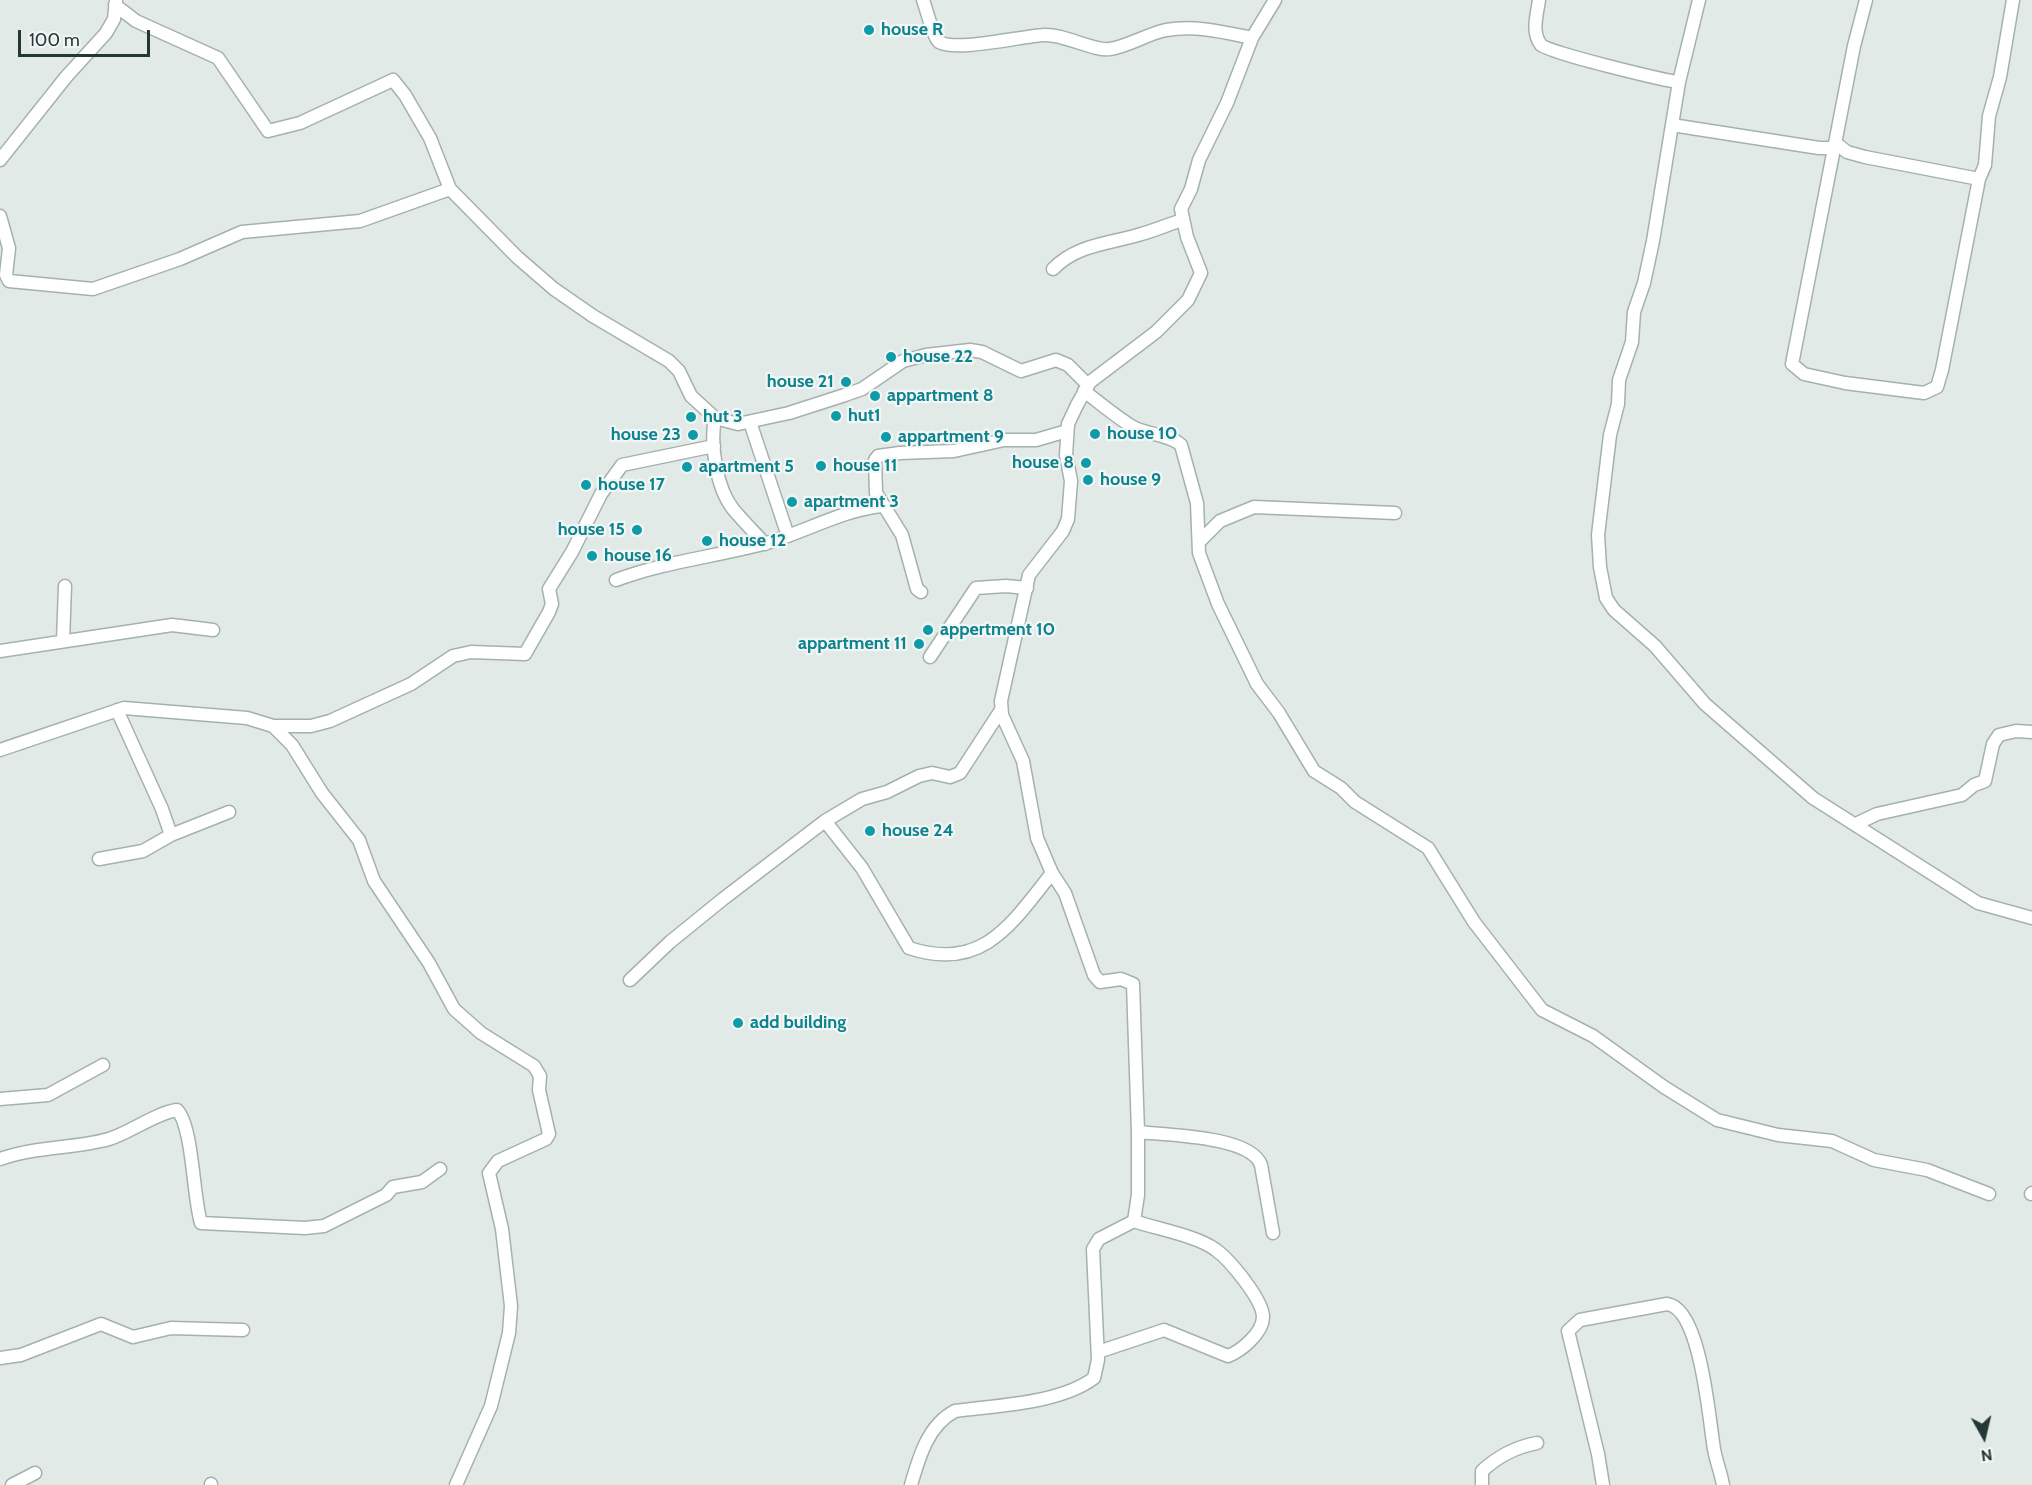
<!DOCTYPE html>
<html>
<head>
<meta charset="utf-8">
<style>
	body { margin:0 }
	#map { position:relative; width:2032px; height:1485px; overflow:hidden; background:#e2eae8; font-family:Cabin,sans-serif }
	canvas { display:block }
	.north { position:absolute; left:1954px; top:1407px; width:60px; height:60px; -webkit-text-stroke:4px #f2f7f6; paint-order:stroke; rotate:172deg; font-size:16px; font-weight:700; line-height:24px; text-align:center; color:#243937 }
	.north::after { content:''; display:block; margin:auto; width:21px; height:27px; background:#243937; clip-path:polygon(50% 0,100% 100%,50% 72%,0 100%) }
	.scale { position:absolute; left:18px; top:30px; width:132px; height:27px; box-sizing:border-box; border:3px solid #243937; border-top:0; padding-left:8px; font-size:18px; line-height:21px; white-space:nowrap; color:#243937; -webkit-text-stroke:4px #f2f7f6; paint-order:stroke }
</style>
</head>
<body>
<div id="map">
<canvas width="2032" height="1485"></canvas>
<div class="north">N</div>
<div class="scale">100 m</div>
</div>
<script>
const g = document.querySelector('canvas').getContext('2d');
g.lineJoin = 'round';
function stroke(path, color, width, dash) { g.strokeStyle = color; g.lineWidth = width; g.lineCap = dash ? 'butt' : 'round'; g.setLineDash(dash || []); g.stroke(path); }
function write(font, color, halo, rows, align = 'center') {
  g.font = font + ' Cabin,sans-serif'; g.lineWidth = 4.5; g.setLineDash([]); g.textBaseline = 'middle'; g.strokeStyle = halo; g.fillStyle = color; for (const [text, x, y, turn = 0] of rows) {
    g.save(); g.translate(x, y); g.rotate((+turn || 0) * Math.PI / 180); g.textAlign = isNaN(turn) ? turn : align; if (halo) g.strokeText(text, 0, 0); g.fillText(text, 0, 0); g.restore();
  }
}
const minor = new Path2D(`
	M923,0C926,8 934,39 939,42C957,52 1022,36 1044,35C1065,34 1095,52 1110,49C1129,46 1147,34 1166,30C1196,25 1223,32 1252,38
	M1539,0C1537,15 1531,32 1541,45C1546,52 1666,81 1679,82
	M1699,0L1679,82L1653,241L1644,283L1634,312L1632,342L1619,380L1618,404L1610,435L1598,535L1600,567L1606,598L1614,610L1655,646L1705,704L1813,798L1978,903L2032,918
	M1866,0L1854,46L1792,364L1804,374L1845,383L1924,393L1937,387L1942,370L1979,179L1985,165L1989,116L2000,77L2013,0
	M115,5L136,21L218,58L268,131L300,123L393,80L405,95L430,138L450,189L517,257L554,289L593,316L669,361L679,371L691,396L715,418L738,424L789,413L845,395L862,389L903,361L926,355L970,350L982,352L1021,371L1056,360L1068,365L1088,385
	M1672,125L1819,148H1836
	M1837,144L1847,152L1865,157L1979,179
	M0,160L66,77L106,33L114,19L116,1
	M0,216L9,248L6,275L9,281L93,289L180,259L242,232L360,221L450,189
	M1053,269C1076,245 1107,244 1138,235C1153,231 1167,225 1182,220
	M1084,391C1100,403 1116,417 1133,427C1148,435 1169,434 1181,445L1197,503L1199,553L1218,604L1257,684L1279,713L1314,771L1341,788L1355,802L1428,848L1474,922L1542,1010L1593,1036L1664,1087L1717,1120L1778,1135L1832,1141L1874,1160L1927,1170L1989,1194
	M715,418C710,444 716,487 733,509C743,521 754,532 765,544
	M750,422L788,536
	M1199,542L1220,521L1254,507L1395,513
	M616,580C664,562 713,557 763,544C804,533 841,510 882,506
	M921,592L917,589L902,535L876,493L875,460L878,456L900,453L954,451L1004,440H1036L1067,431
	M63,641L65,586
	M0,651L172,625L213,630
	M930,657L976,588L1006,586L1027,588
	M117,710L162,809L171,835
	M273,726H311L330,721L411,684L453,656L471,652L525,654L549,612L552,604L549,589L572,552L601,494L622,465L714,446
	M0,750L124,708L247,718L273,726L292,745L322,793L359,840L374,881L429,963L454,1009L481,1033L534,1066L540,1076L539,1090L549,1134L546,1139L498,1161L489,1173L502,1229L511,1306L509,1333L491,1406L456,1485
	M825,821L862,868L909,948C982,972 1011,925 1052,873
	M1856,824L1877,814L1962,795L1974,785L1985,781L1993,744L1999,735L2016,731L2032,732
	M99,859L143,851L171,835L229,812
	M630,980L670,942L723,899L825,821L862,799L887,792L919,776L932,773L950,777L960,773L1001,710
	M0,1099L48,1095L103,1065
	M1138,1132C1166,1135 1251,1136 1261,1165L1273,1233
	M0,1159C36,1146 73,1149 109,1139C131,1132 156,1113 177,1110C193,1126 193,1198 201,1223L305,1228L324,1226L386,1195L393,1187L422,1182L440,1169
	M2031,1194L2032,1193
	M1098,1352L1164,1330L1228,1356C1241,1351 1263,1333 1263,1317C1263,1300 1230,1260 1216,1250C1198,1236 1157,1229 1134,1221
	M0,1358L21,1355L101,1324L133,1337L171,1328L243,1330
	M12,1485L35,1473
	M211,1485V1484
	M911,1485C919,1457 928,1425 955,1411C997,1405 1059,1404 1094,1378L1098,1360L1093,1249L1099,1239L1134,1221L1138,1195V1132L1133,984L1121,979L1100,982L1094,975L1065,893L1052,873L1037,838L1023,761L1002,715L1001,701L1029,575L1063,531L1068,519L1071,481L1066,455L1068,424L1077,405L1090,382L1156,332L1188,300L1201,273L1187,237L1181,209L1191,189L1199,160L1227,103L1252,38L1275,0
	M1482,1485V1471C1498,1456 1516,1447 1537,1443
	M1603,1485L1598,1454L1568,1331L1580,1320L1667,1304C1701,1308 1709,1420 1714,1449C1716,1461 1721,1473 1723,1485`);
stroke(minor, '#a5b1af', 15);
stroke(minor, '#fff', 12);
for (const [x, y, r, color] of [
	[869,30,6,"#0f9aa8"],
	[891,357,6,"#0f9aa8"],
	[846,382,6,"#0f9aa8"],
	[875,396,6,"#0f9aa8"],
	[836,416,6,"#0f9aa8"],
	[691,417,6,"#0f9aa8"],
	[1095,434,6,"#0f9aa8"],
	[693,435,6,"#0f9aa8"],
	[886,437,6,"#0f9aa8"],
	[1086,463,6,"#0f9aa8"],
	[821,466,6,"#0f9aa8"],
	[687,467,6,"#0f9aa8"],
	[1088,480,6,"#0f9aa8"],
	[586,485,6,"#0f9aa8"],
	[792,502,6,"#0f9aa8"],
	[637,530,6,"#0f9aa8"],
	[707,541,6,"#0f9aa8"],
	[592,556,6,"#0f9aa8"],
	[928,630,6,"#0f9aa8"],
	[919,644,6,"#0f9aa8"],
	[870,831,6,"#0f9aa8"],
	[738,1023,6,"#0f9aa8"]
]) { const dot = new Path2D(); dot.arc(x, y, r, 0, 2 * Math.PI); g.fillStyle = color; g.fill(dot); stroke(dot, '#f2f7f6', 2); }
write('bold 18px', '#0d838f', '#f2f7f6', [
	["house R",881,30],
	["house 22",903,357],
	["house 21",834,382,"right"],
	["appartment 8",887,396],
	["hut1",848,416],
	["hut 3",703,417],
	["house 10",1107,434],
	["house 23",681,435,"right"],
	["appartment 9",898,437],
	["house 8",1074,463,"right"],
	["house 11",833,466],
	["apartment 5",699,467],
	["house 9",1100,480],
	["house 17",598,485],
	["apartment 3",804,502],
	["house 15",625,530,"right"],
	["house 12",719,541],
	["house 16",604,556],
	["appertment 10",940,630],
	["appartment 11",907,644,"right"],
	["house 24",882,831],
	["add building",750,1023]
], 'left');
</script>
</body>
</html>
